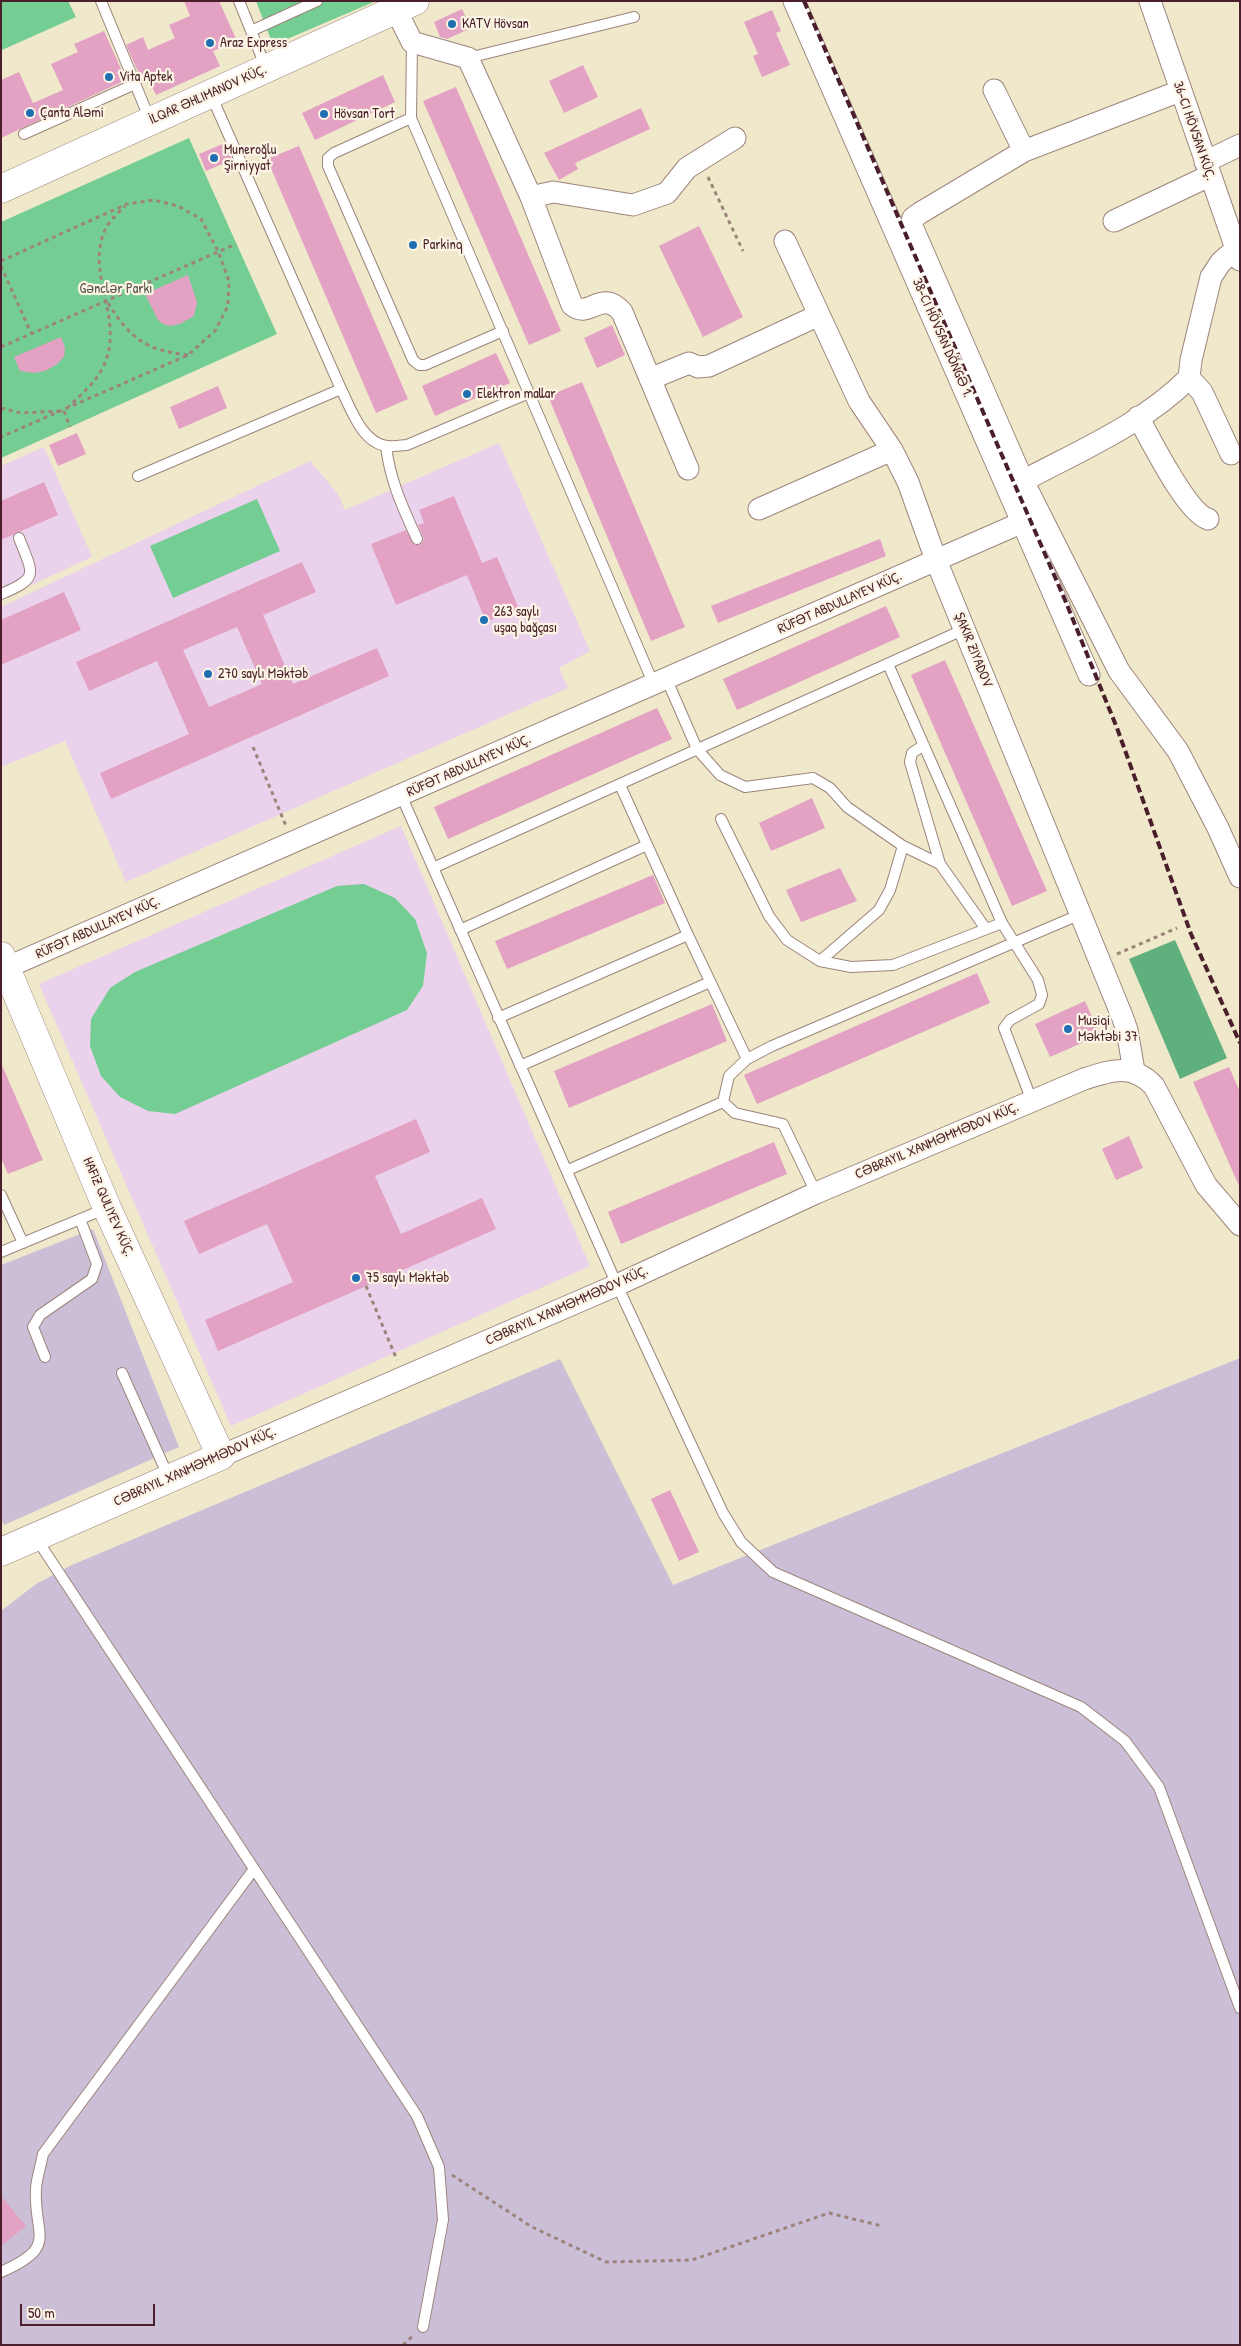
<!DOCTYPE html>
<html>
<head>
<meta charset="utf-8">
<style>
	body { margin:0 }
	#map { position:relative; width:1241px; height:2346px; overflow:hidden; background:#f0e8cb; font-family:"Patrick Hand",sans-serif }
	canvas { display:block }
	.frame { position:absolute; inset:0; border:2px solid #4a1f2b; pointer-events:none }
	.scale { position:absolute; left:20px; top:2304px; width:135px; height:22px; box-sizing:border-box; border:2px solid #4a1f2b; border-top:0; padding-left:6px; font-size:15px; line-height:18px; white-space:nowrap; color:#4a1f2b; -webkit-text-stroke:4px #fcf5e5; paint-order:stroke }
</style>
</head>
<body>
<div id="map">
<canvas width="1241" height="2346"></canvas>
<div class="frame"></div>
<div class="scale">50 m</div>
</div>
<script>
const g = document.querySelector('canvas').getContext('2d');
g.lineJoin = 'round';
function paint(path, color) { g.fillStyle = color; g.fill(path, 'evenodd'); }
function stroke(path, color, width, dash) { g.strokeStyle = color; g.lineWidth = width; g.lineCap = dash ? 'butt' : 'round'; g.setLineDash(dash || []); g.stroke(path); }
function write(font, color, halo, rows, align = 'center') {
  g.font = font + ' "Patrick Hand",sans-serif'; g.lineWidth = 4.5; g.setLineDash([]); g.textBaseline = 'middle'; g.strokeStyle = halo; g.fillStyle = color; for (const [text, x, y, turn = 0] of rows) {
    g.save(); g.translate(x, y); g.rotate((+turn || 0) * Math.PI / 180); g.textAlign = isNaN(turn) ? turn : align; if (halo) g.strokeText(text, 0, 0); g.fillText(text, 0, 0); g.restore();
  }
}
paint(new Path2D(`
	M499,443L590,651L559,668L568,688L126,882L65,741L1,767V607L310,461L338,494L345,510Z
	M44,447L92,557L1,599V466Z
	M401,826L590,1266L231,1426L39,984Z`), '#ead1ec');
paint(new Path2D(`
	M93,1229L179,1447L4,1525L1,1518V1265Z
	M1240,1358V2345H1V1611L36,1584L72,1565L560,1359L673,1585Z`), '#cabfd6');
paint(new Path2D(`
	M1,1H68L76,17L2,50Z
	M256,1H376L273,45Z
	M189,138L277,334L1,458V222Z
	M257,499L280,551L173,598L150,546Z
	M364,884L395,898L415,919L427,953L423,986L407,1010L175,1114L148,1111L120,1097L101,1076L90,1046L91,1019L110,988L135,972L337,886Z`), '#74cd93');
paint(new Path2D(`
	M1175,940L1227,1058L1180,1079L1129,959Z`), '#5fb07d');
paint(new Path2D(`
	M184,1H219L237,41L213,51L220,66L156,95L146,74L140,76L126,45L143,37L148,50L175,38L169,25L190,16Z
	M462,9L471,28L447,39L440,37L434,22Z
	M772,10L781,31L776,33L790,65L762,77L753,56L758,54L744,22Z
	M104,31L126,80L1,138V80L19,72L33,103L63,90L51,64L78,52L74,44Z
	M583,65L598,97L564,113L549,81Z
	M383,75L395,102L315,140L302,113Z
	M456,87L561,331L529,345L423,101Z
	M641,108L650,129L575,163L578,169L559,180L544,153Z
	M225,143L232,160L206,171L199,154Z
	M299,146L408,399L376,413L267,159Z
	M699,226L743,317L703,337L659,246Z
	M188,275L197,302L194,316L180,324L170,326L163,324L158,320L145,294Z
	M612,325L625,355L597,368L584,338Z
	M61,337L65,348L64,357L56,365L45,371L34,373L20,371L14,357Z
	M496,353L510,383L435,416L422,386Z
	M582,382L685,627L651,641L548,396Z
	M218,386L227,408L179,429L170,407Z
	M77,433L86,454L58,466L49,445Z
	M44,482L58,515L1,540V501Z
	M454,496L482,563L497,557L519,609L486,622L467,575L396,605L371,544L406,530L413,544L420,545L424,539L418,525L424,523L419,510Z
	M880,539L886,556L718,623L711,606Z
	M302,562L316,592L263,615L293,684L377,648L389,676L111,799L100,773L189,734L157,661L89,691L76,662ZM237,627L262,684L209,707L183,650Z
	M64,592L81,630L1,665V620Z
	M886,606L900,637L737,710L723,679Z
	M945,660L1047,891L1012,906L911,675Z
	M657,708L672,739L448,839L434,807Z
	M812,798L825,828L771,851L759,823Z
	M840,868L857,901L801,922L786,890Z
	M653,875L665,903L507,969L495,941Z
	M977,973L990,1003L757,1104L744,1075Z
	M1085,1001L1100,1035L1050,1057L1035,1024Z
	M712,1004L727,1041L569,1108L554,1071Z
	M1,1063L43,1160L8,1174L1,1158Z
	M1229,1067L1240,1092V1188L1193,1082Z
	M416,1119L430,1152L375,1176L401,1234L482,1198L496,1229L218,1351L205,1320L293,1282L267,1224L199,1254L184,1221Z
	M1129,1136L1143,1168L1116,1180L1102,1149Z
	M774,1142L787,1174L621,1244L608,1212Z
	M670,1490L699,1552L679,1561L651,1499Z
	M1,2196L26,2226L1,2246Z`), '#e3a2c3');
const lane = new Path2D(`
	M101,1L150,120
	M239,1L266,68
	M251,31L317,1
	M468,58L634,17
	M211,95L341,389C351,409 362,443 387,446C393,447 401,445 407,445L529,393
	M411,118L412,42
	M24,134L135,84
	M503,331L425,365H419L413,360L328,166V158L334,153L411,118L654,685
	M386,446C390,481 403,508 417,539
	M138,476L341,389
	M1,594C40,578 33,574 19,538
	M888,664L1002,923L1038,980L1042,995L1039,1004L1010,1020L1004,1028L1032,1101
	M667,680L697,749L720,775L745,787L813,778L830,788L847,807L903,846L940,864L986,929
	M924,745L912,753L910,762L940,864
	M620,785L688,935L747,1059
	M401,795L617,1285L723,1513L741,1542L773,1572L1081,1707L1125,1741L1159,1787L1240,2008
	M721,819L769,916L787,940L820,961L851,967L893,965L1002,923
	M433,868L965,629
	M460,930L647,845
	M820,961L879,910L890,890L903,846
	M498,1018L688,935
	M520,1066L710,982
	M723,1102L735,1113L783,1124L816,1193
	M568,1170L723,1102L729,1076L747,1059L772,1046L1081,914
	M1,1195L23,1243
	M1,1252L107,1208
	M45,1357L33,1327L40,1315L92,1279L97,1264L80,1219
	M122,1373L169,1478
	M36,1538L417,2116L439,2167L443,2220L423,2327
	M1,2272C60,2246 33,2236 36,2188C37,2177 41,2165 43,2154L254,1869`);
const street = new Path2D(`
	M794,1L1089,675
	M1150,1L1240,260
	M396,10L412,42L468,58L531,197L572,305C589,320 601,288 622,312L688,469
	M994,90L1024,151
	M1180,91L1024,151L920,213L913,218L911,224L1023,481L1119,671L1178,751L1218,828L1240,877
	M1205,162L1240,145
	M531,197L553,192L633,205L667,193L687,168L735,138
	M1114,221L1209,176
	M785,241L859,401L892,450L908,482L936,560L1122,1016L1127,1030L1134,1071
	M1189,378L1202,392L1231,454
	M650,379L689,363L698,367L709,366L819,315
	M1138,417C1151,440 1186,512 1208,519
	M1023,481C1079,451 1143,424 1189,378L1191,360L1211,277L1221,262L1236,249
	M759,509L892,450
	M1,970L1023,522
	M221,1456L617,1285L816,1193L1084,1079C1112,1070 1132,1063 1154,1086L1206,1185L1240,1225`);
const secondary = new Path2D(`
	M1,189L415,1
	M1,956L107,1208L221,1456L1,1552`);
stroke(lane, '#9d847b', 12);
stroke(street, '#9d847b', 23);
stroke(secondary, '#9d847b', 29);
stroke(new Path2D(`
	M708,177L743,251
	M1,261L127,204L154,200L178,206L201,219L218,251L229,281L228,306L215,331L188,355L1,437
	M1,266L31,333
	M108,303C131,339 145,350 188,355
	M1,347L236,244
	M1,408L21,413L60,411
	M67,408C81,395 96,382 104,365C125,320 85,274 105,230C109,221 118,213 125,206
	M64,411L70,427
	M253,747L286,826
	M1117,954L1177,928
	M366,1286L397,1360
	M452,2175L532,2227L606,2262L692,2260L829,2213L882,2226
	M403,2345L414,2335`), '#9d847b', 3, [4, 4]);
stroke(lane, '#fff', 10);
stroke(street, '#fff', 21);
stroke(secondary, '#fff', 28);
stroke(new Path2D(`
	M804,1L1065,600L1117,728L1191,934L1240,1043`), '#4a1f2b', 4, [8, 4]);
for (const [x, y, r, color] of [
	[452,24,5,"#1f6fb2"],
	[210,43,5,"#1f6fb2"],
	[109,77,5,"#1f6fb2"],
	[30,113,5,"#1f6fb2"],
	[324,114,5,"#1f6fb2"],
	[214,158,5,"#1f6fb2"],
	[413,245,5,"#1f6fb2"],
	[467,394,5,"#1f6fb2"],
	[484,620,5,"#1f6fb2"],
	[208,674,5,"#1f6fb2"],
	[1068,1029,5,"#1f6fb2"],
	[356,1278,5,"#1f6fb2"]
]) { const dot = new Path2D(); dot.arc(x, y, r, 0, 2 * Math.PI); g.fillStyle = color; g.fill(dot); stroke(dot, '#fcf5e5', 2); }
write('14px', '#4a1f2b', '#fcf5e5', [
	["KATV Hövsan",462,24],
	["Araz Express",220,43],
	["Vita Aptek",119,77],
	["Çanta Aləmi",40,113],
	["Hövsan Tort",334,114],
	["Muneroğlu",224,150],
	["Şirniyyat",224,166],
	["Parkinq",423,245],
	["Elektron mallar",477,394],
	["263 saylı",494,612],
	["uşaq bağçası",494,628],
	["270 saylı Məktəb",218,674],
	["Musiqi",1078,1021],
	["Məktəbi 37",1078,1037],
	["75 saylı Məktəb",366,1278]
], 'left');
write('14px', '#4a1f2b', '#fcf5e5', [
	["İLQAR ƏHLIMANOV KÜÇ.",208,95,-24],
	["36-CI HÖVSAN KÜÇ.",1194,131,71],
	["38-CI HÖVSAN DÖNGƏ 1.",942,338,66],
	["RÜFƏT ABDULLAYEV KÜÇ.",840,603,-24],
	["ŞAKIR ZIYADOV",973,650,68],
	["RÜFƏT ABDULLAYEV KÜÇ.",469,766,-24],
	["RÜFƏT ABDULLAYEV KÜÇ.",98,928,-24],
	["CƏBRAYIL XANMƏMMƏDOV KÜÇ.",937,1141,-23],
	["HAFIZ QULIYEV KÜÇ.",108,1207,66],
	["CƏBRAYIL XANMƏMMƏDOV KÜÇ.",567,1306,-24],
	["CƏBRAYIL XANMƏMMƏDOV KÜÇ.",195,1467,-24]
]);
write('14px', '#57534a', '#fcf5e5', [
	["Gənclər Parkı",116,289]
]);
</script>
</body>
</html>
